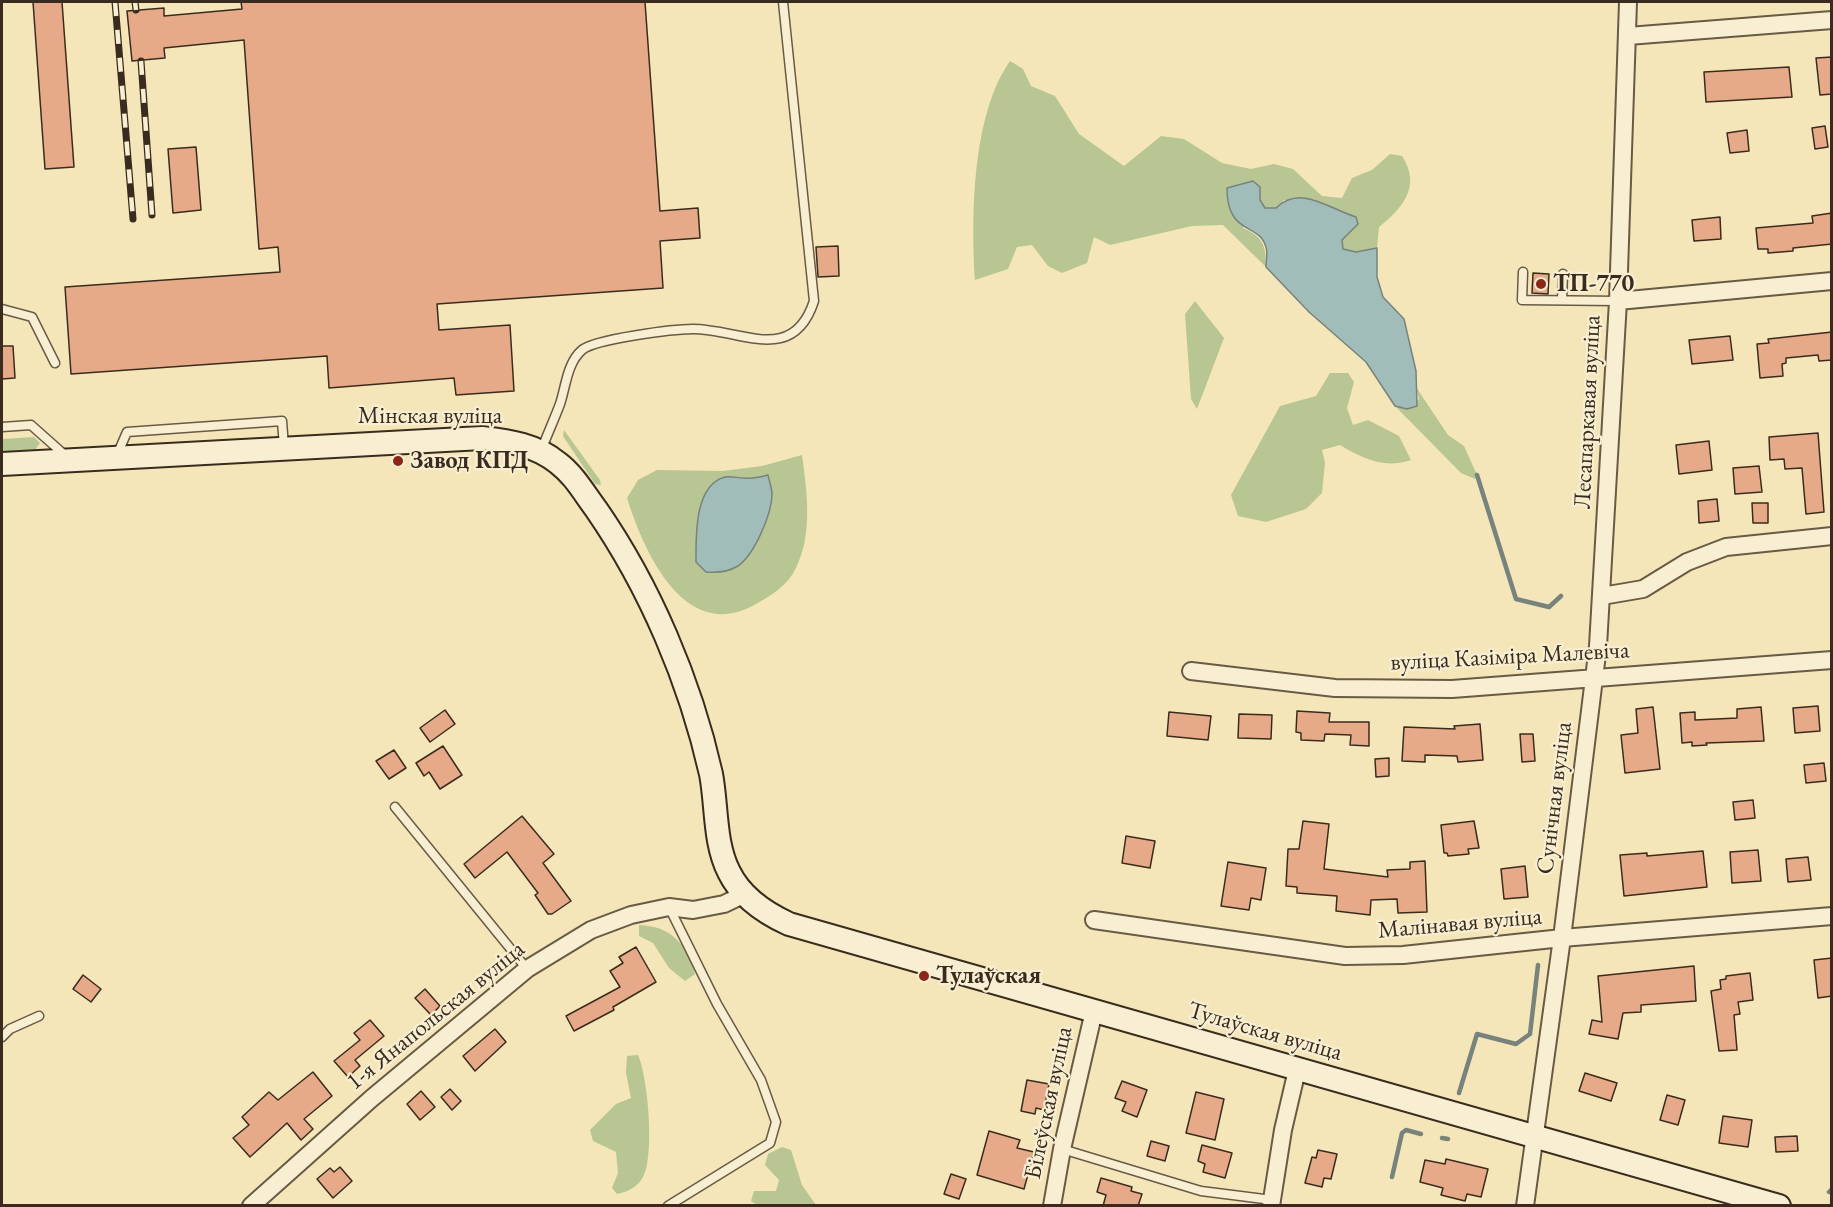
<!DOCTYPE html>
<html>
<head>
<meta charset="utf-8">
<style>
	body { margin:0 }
	#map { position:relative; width:1833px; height:1207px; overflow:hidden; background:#f5e6b9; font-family:"EB Garamond",serif }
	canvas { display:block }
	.frame { position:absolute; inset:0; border:3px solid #392c1e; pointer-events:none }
</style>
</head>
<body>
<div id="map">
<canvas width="1833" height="1207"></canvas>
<div class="frame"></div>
</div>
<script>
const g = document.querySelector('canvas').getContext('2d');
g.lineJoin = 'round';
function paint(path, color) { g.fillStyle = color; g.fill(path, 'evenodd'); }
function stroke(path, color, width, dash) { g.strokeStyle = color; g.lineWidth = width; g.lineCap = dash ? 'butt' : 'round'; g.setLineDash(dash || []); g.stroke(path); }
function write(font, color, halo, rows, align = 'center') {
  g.font = font + ' "EB Garamond",serif'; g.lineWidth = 4.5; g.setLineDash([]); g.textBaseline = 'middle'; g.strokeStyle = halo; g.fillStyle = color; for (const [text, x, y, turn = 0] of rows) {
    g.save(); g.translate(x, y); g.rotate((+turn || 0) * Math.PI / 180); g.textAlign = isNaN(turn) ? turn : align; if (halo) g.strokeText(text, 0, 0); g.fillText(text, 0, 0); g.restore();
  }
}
paint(new Path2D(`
	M1010,61L1023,69L1031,86L1055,96L1079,134L1124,166L1161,136L1184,139L1222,163L1251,169L1274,164L1293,169L1322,196L1342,198L1352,178L1372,170L1390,154L1402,156C1422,186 1402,209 1379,227L1377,248L1356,252L1343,250L1342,240L1358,224L1355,217L1325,207L1313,199L1284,200L1277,208H1265L1260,200V187L1243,228C1263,237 1266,245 1266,267L1223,225L1192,226L1110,245L1094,237L1087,263L1062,273L1048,266L1032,245L1017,247L1008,269L975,280C971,216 972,115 1010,61Z
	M1195,301L1224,338L1197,409L1191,399L1185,314Z
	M1330,373H1348L1354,382L1347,408L1353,425L1368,420L1399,436L1411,460C1385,469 1363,459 1340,445L1322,450L1325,463L1322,493L1306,509L1266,522L1238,516L1231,495L1280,406L1316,396Z
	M1416,387L1448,435L1464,446L1477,475L1475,479L1461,473L1395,406L1407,409L1419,399Z
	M564,430L600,480L601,485L595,484L563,436Z
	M34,437L40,443L35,450L2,452V439Z
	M802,455C807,492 813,533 796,568C788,585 772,595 756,604C685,645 644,552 627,498L638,480L657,470L723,471L762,466ZM728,477L746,479L772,494L766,522L752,549L696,562L698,518L705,495Z
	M639,925C671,926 687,944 695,974L685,981L669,968L653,943L639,936Z
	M638,1055C648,1077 655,1156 643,1177C638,1187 627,1192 617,1194L612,1188L618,1173L616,1152L593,1141L590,1130L616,1104L631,1098L626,1073L627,1056Z
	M782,1147L791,1150L802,1185L816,1205H757L751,1201L754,1191H776L779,1180L765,1165L768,1154Z`), '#b7c692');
const water = new Path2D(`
	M1253,181L1260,187V200L1265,208H1276C1301,184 1329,209 1356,217L1358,224L1342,240L1343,249L1356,252L1377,248V277L1383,297L1404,319L1416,371L1417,406L1407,409L1395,406L1366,362L1309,312L1266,267C1266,261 1268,253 1266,247C1259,222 1227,236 1227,188Z
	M768,475C769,481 772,488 772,494C772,514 754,555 738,566C728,572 717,573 706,572L696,562C696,537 694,485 725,477C731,476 738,478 744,478C752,479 760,477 768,475Z`);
paint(water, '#a1bdba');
stroke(water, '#77837c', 1.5);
stroke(new Path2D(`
	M1477,475L1516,599L1549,607L1561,596
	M1459,1093L1477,1034L1516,1044L1530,1034L1538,965
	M1442,1138L1448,1139
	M1392,1177L1402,1133L1406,1130L1421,1134
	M1829,1192L1832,1189`), '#77837c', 4.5);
const building = new Path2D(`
	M33,2H62L74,167L45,169Z
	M241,2H645L660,211L698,208L700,238L660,241L663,288L437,304L439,330L510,325L514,391L456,395L454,378L329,388L327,356L71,374L65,287L280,272L278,247L259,249L244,40L164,48L165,58L132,61L127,11L164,8V16L242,9Z
	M1832,57V94L1820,95L1816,58Z
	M1789,67L1792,97L1706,102L1704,72Z
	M1825,126L1828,147L1815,149L1812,128Z
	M1747,130L1749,151L1730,153L1727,133Z
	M196,147L201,210L173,213L168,149Z
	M1832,213V244L1793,248V251L1768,253V249H1758L1756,228L1813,223L1812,216Z
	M1720,217L1721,239L1694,241L1692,220Z
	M838,246L839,276L818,277L816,247Z
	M1533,273L1549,274L1548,294L1532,293Z
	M1832,332V360L1819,361L1818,355L1786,358V363L1782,364L1783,376L1760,378L1757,344L1769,343L1768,339Z
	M1730,336L1733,360L1692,364L1689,340Z
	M2,346H13L15,378L2,379Z
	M1818,433L1824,512L1806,514L1802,468L1785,469L1784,459L1770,460L1769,437Z
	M1709,441L1712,470L1679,474L1676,445Z
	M1759,466L1762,492L1735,494L1733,468Z
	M1717,499L1719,521L1699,523L1698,501Z
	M1752,503H1768V523H1753Z
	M1818,706L1820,731L1795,733L1793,708Z
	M1653,707L1660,769L1625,773L1621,735L1638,733L1636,709Z
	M1761,707L1764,741L1706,743L1707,745L1692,746V742L1682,743L1680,713L1695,712V720L1737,718V709Z
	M445,710L455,724L430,742L420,728Z
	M1297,711L1330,713L1329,722H1369V746L1350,745L1351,735L1325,734L1324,741L1301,740V733L1296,732Z
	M1169,712L1211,716L1208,740L1167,736Z
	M1239,714L1272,715L1271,739L1238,738Z
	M1480,724L1483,760L1458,762L1457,756L1425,755V762L1402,761L1404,727L1455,729L1454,726Z
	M1520,734H1533L1535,761L1522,762Z
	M443,746L462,775L440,789L429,772L424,776L416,763Z
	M394,750L406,768L389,779L376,761Z
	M1389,758V776L1376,777L1375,759Z
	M1824,763L1826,781L1806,783L1804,765Z
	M1753,800L1755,818L1735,820L1733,802Z
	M522,816L554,854L543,863L571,901L552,914H548L535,895L538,893L507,852L475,878L464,864Z
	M1303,821L1329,824L1324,869L1388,877L1387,870L1410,869V862L1425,861L1427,912L1398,913L1397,899L1371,900L1370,915L1336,911L1337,896L1297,893V887L1286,886L1288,849H1299Z
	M1474,821L1479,848L1468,849L1469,854L1448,856L1447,853H1444L1441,825Z
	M1126,836L1155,841L1150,868L1122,863Z
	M1758,850L1761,881L1732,883L1730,852Z
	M1703,851L1707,887L1624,896L1620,855L1647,853V856Z
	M1808,857L1811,880L1788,882L1786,859Z
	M1228,862L1266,868L1261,900L1251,898L1249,910L1221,906Z
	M1525,866L1528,897L1504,899L1501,869Z
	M636,947L656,982L613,1007L614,1010L574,1031L566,1016L620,987L610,971L623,963L619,957Z
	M1832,958V996L1818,998L1814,960Z
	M1694,966L1696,1001L1641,1005V1012L1623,1013L1618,1039L1589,1034L1592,1020L1602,1022L1598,976Z
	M1750,973L1753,1000L1738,1002L1740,1014L1734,1015L1737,1050L1719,1051L1711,991L1721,989L1720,980L1726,979V976Z
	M83,975L101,989L91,1002L73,989Z
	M425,989L440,1006L431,1015L415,998Z
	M370,1020L384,1036L355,1060L360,1066L348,1077L334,1061L360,1040L354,1033Z
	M495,1029L506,1042L475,1071L463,1056Z
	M313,1072L332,1096L304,1119L313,1129L301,1140L287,1123L250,1157L233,1138L249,1125L242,1117L269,1092L278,1100Z
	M1585,1073L1617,1083L1611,1101L1579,1091Z
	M1027,1080L1049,1084L1044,1110L1036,1108L1035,1114L1021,1111Z
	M1122,1081L1147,1090L1137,1117L1122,1111L1126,1102L1115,1098Z
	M450,1089L461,1101L452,1110L441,1097Z
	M421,1091L435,1107L420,1120L407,1104Z
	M1196,1092L1224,1099L1215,1140L1186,1133Z
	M1667,1095L1685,1100L1678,1125L1660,1120Z
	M1723,1116L1752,1120L1748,1147L1719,1143Z
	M989,1131L1020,1140L1017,1148L1034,1152L1024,1189L977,1175Z
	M1797,1136L1798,1151L1776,1152L1775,1137Z
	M1151,1141L1169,1146L1165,1161L1147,1156Z
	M1202,1145L1232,1153L1225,1178L1203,1172L1205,1164L1198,1161Z
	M1318,1150L1337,1154L1331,1179L1324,1178L1322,1187L1305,1183L1312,1157L1316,1158Z
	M1446,1159L1488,1169L1481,1197L1467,1194L1465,1201L1441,1195L1443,1188L1420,1182L1425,1160L1445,1164Z
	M340,1167L352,1181L333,1198L317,1179L330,1168L334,1172Z
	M951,1174L966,1179L959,1199L944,1194Z
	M1101,1178L1132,1187L1131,1191L1142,1194L1138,1206H1103L1106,1195L1097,1192Z`);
paint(building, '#e7aa88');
stroke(building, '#392c1e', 1.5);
const service = new Path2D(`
	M1523,272L1522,300L1618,301
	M1562,299L1563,274
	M2,309L32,317L55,363
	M2,427L31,425L67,457
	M541,451C547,435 554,420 560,404C566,386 567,363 582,350C595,339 674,329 693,329C740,329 793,366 814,301L783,2
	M117,455L127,432L282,421L284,447
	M395,807L527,969
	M2,1037L10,1029L39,1016
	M1062,1149L1201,1191L1272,1200
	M668,1206L770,1143L776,1122L761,1080L717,1004L669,907`);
const minor = new Path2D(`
	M1628,36L1832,20
	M1618,301L1832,281
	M1602,596L1643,589L1687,562L1726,547L1832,536
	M1191,671L1335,688L1452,689L1832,660
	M1094,920L1345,956L1403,955L1562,938L1832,916
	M251,1206L372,1098L527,969L591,930L631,915L669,907L693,910L724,904L745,894
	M1052,1206L1062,1149L1094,1011
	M1271,1206L1283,1130L1297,1070
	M1525,1206L1562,938L1598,646L1618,301L1628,2`);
const secondary = new Path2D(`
	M2,464L482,438C510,441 536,445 558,463C574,475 584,493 596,509C650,587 690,681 711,774C717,805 714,843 729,872C741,897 765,913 789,924L1779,1206`);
stroke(service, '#685a45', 11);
stroke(minor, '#685a45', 20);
stroke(secondary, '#392c1e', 26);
stroke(service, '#f8efd2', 8);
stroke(minor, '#f8efd2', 16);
stroke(secondary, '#f8efd2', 22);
const rail = new Path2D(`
	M115,2L133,219
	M135,2L136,10
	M141,61L152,215`);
stroke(rail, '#392c1e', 7);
stroke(rail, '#f8efd2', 4.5, [14]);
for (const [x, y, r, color] of [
	[1541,284,6,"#8f2418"],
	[398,461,6,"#8f2418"],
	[924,976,6,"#8f2418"]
]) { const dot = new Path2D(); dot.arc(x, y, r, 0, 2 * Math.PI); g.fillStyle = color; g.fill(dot); stroke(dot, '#f8efd2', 2); }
write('bold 24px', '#392c1e', '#f8efd2', [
	["ТП-770",1553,284],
	["Завод КПД",410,461],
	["Тулаўская",936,976]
], 'left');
write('24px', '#392c1e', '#f8efd2', [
	["Лесапаркавая вуліца",1588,412,-87],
	["Мінская вуліца",430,416],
	["вуліца Казіміра Малевіча",1510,657,-3],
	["Сунічная вуліца",1555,798,-83],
	["Малінавая вуліца",1460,924,-5],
	["1-я Янапольская вуліца",436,1016,-39],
	["Тулаўская вуліца",1265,1032,16],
	["Білеўская вуліца",1049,1103,-78]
]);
</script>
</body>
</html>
